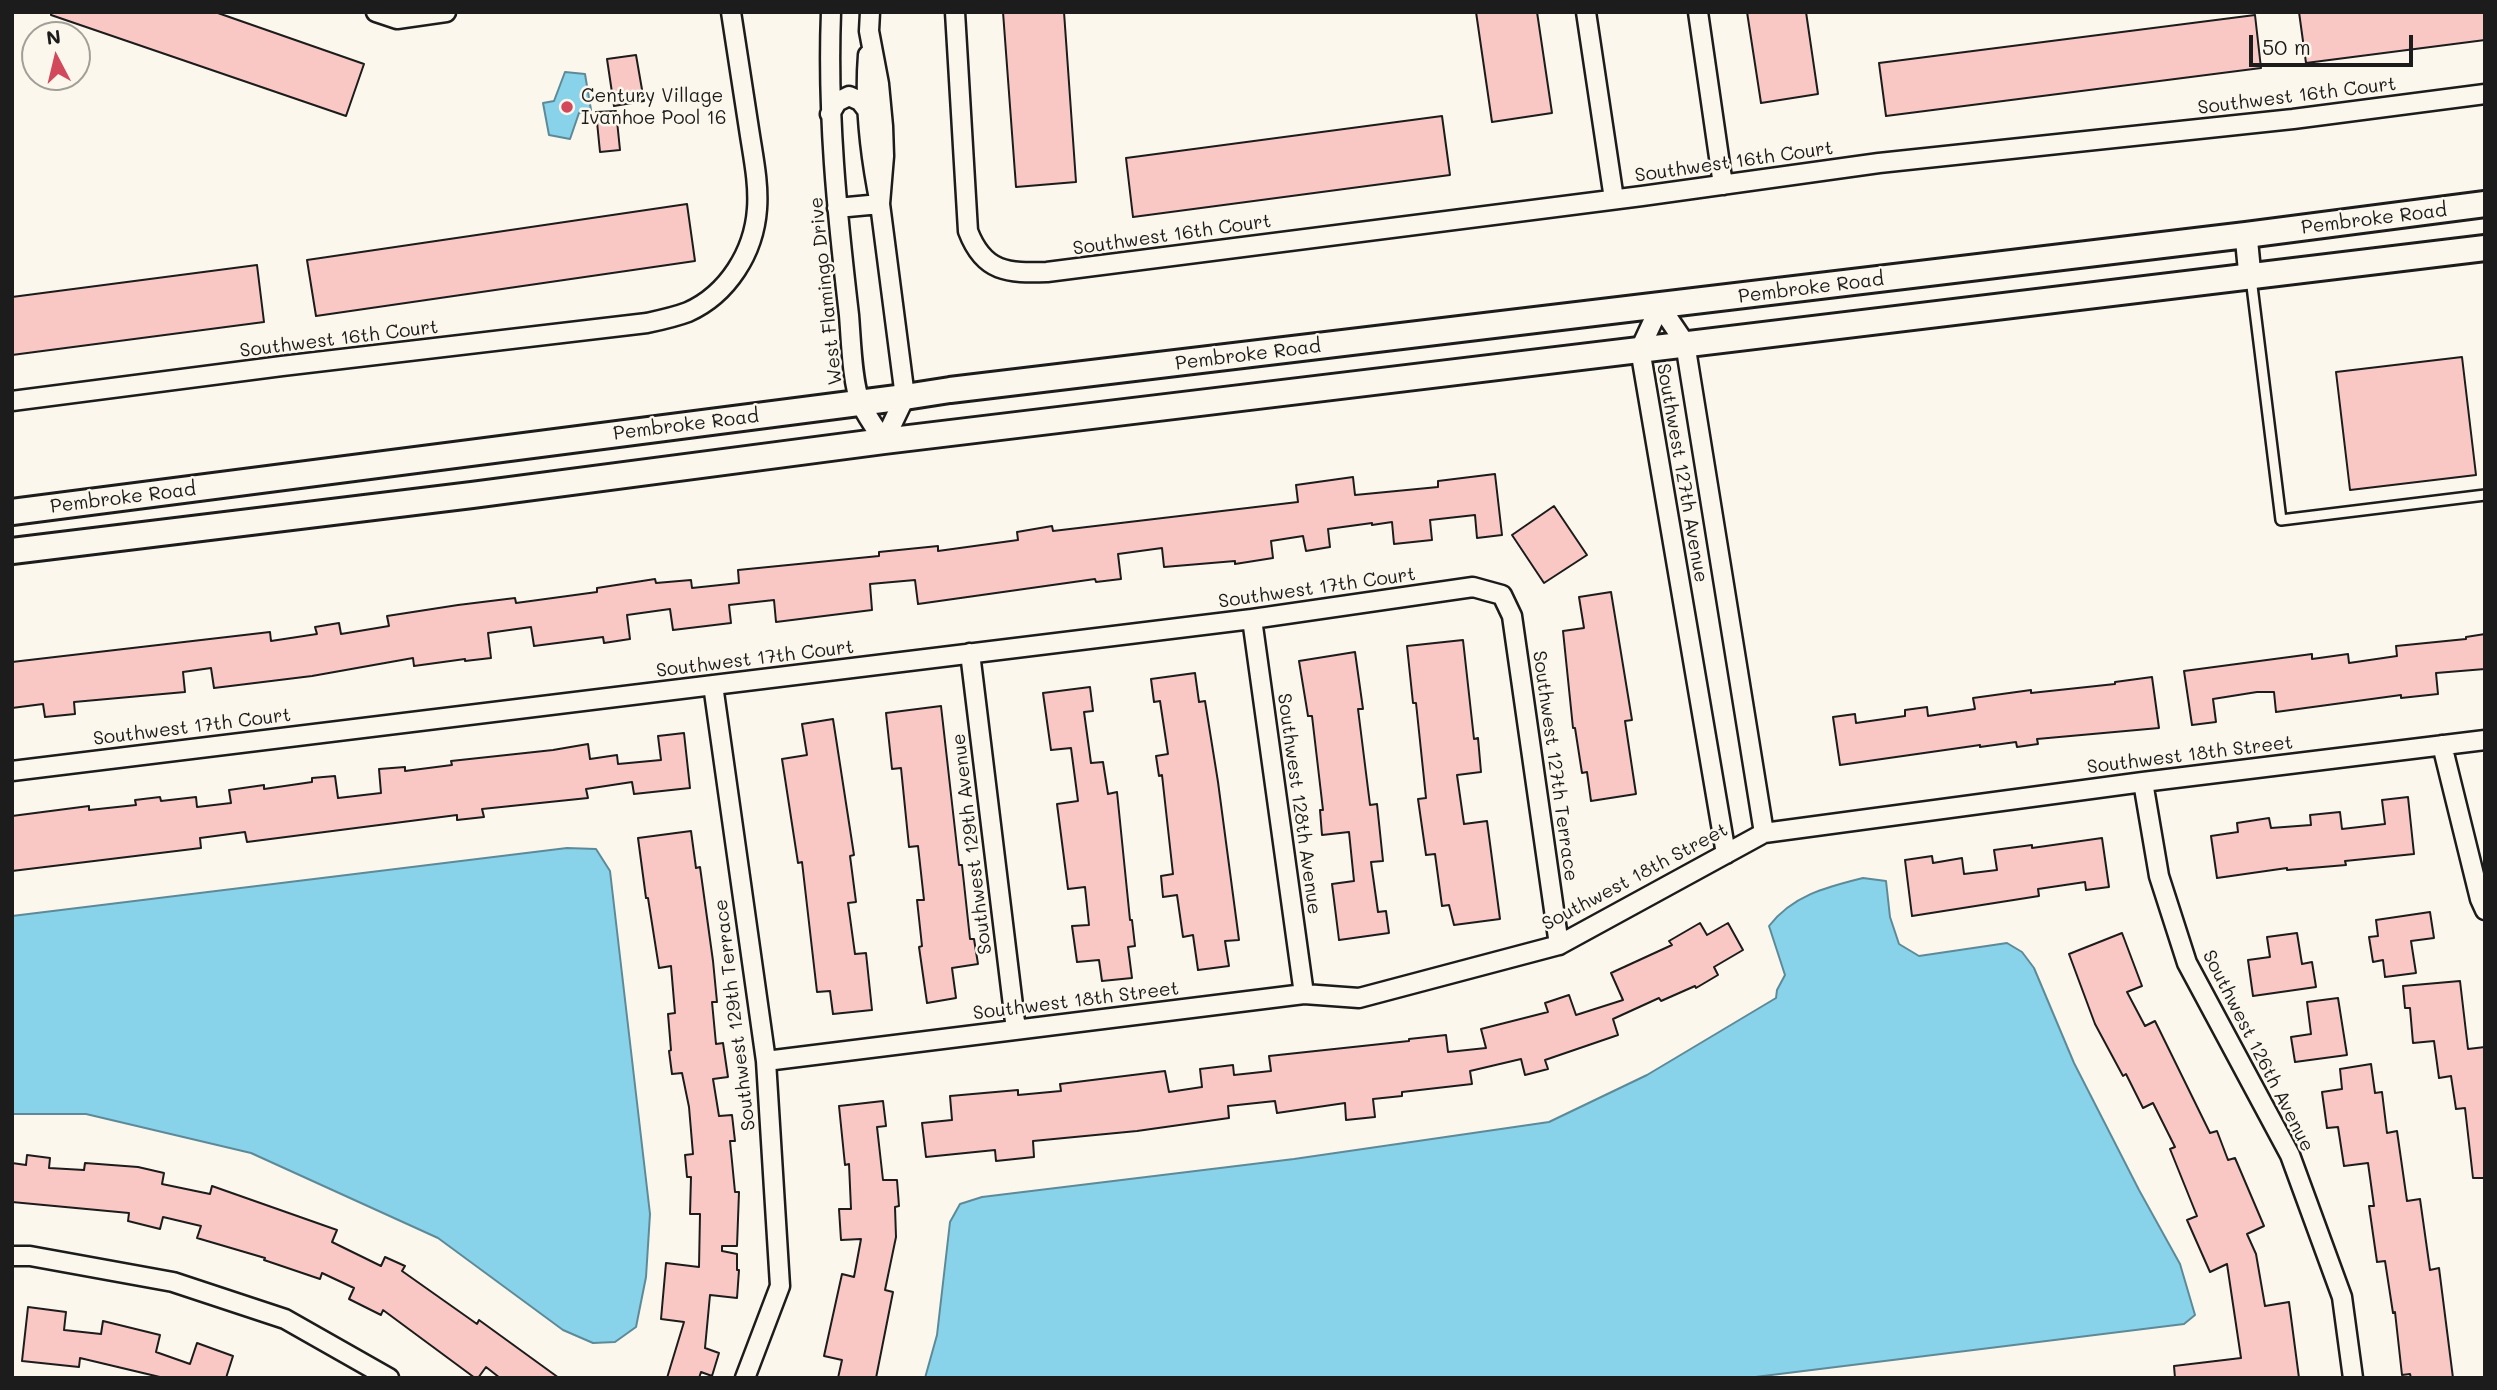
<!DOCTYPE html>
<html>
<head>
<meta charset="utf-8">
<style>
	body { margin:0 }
	#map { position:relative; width:2497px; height:1390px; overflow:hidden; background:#fbf7ec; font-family:Mali,sans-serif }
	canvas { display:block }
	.frame { position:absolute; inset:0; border:14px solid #1c1c1c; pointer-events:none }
	.north { position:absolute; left:21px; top:21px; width:70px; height:70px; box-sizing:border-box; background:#fbf7ec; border:2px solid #a29f99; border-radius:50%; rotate:353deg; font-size:19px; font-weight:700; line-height:28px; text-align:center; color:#1c1c1c }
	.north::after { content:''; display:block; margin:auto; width:24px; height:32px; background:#d1495b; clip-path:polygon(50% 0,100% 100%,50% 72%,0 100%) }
	.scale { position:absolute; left:2249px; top:35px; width:164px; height:32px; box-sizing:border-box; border:4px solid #1c1c1c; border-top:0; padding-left:9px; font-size:21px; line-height:24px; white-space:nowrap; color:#1c1c1c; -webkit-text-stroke:5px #fbf7ec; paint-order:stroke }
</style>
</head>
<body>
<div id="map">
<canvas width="2497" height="1390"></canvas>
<div class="frame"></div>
<div class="north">N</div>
<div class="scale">50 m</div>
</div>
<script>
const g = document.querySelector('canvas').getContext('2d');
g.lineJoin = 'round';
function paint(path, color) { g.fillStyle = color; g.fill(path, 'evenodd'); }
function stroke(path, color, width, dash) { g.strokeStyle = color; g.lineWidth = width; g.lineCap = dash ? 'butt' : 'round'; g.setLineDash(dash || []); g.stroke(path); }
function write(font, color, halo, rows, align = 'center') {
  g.font = font + ' Mali,sans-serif'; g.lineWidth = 5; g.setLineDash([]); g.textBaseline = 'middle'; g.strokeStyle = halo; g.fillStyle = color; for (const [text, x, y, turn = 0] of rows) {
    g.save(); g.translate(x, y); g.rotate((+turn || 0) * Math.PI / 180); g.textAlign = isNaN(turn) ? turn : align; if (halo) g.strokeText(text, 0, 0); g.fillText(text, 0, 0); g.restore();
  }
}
const water = new Path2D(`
	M565,72L585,74L591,110L579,113L570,139L549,135L543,103L554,101Z
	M567,848L596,849L610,871L650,1214L646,1277L636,1327L615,1342L593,1343L563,1330L438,1238L251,1153L86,1114H12V916Z
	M1863,878L1886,881L1890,917L1899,944L1919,956L2007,943L2022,952L2034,968L2074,1063L2139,1190L2180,1264L2195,1315L2184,1324L1747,1378H925L937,1335L950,1222L960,1204L982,1197L1294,1159L1549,1122L1647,1075L1776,998L1777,990L1785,975L1769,926C1793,895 1827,887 1863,878Z`);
paint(water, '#89d3ea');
stroke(water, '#5d8a98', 2);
const building = new Path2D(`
	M51,12H215L364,64L346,116L51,15Z
	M1003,12H1064L1076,182L1016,187Z
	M1476,12H1537L1552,113L1492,122Z
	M1747,12H1806L1818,94L1761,103Z
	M2299,12H2485V40L2306,63Z
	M2255,15L2261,68L1886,116L1879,63Z
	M636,55L644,101L614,106L607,59Z
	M616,111L620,150L600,152L596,112Z
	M1442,116L1450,175L1133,217L1126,158Z
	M687,204L695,261L316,316L307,260Z
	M257,265L264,322L12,355V297Z
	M2462,357L2476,475L2350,490L2336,372Z
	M1495,474L1502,535L1477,538L1475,515L1430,520L1432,540L1394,544L1392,522L1372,525V523L1328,529L1330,547L1306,551L1303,536L1271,541L1273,558L1235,564V561L1164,567L1162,548L1118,554L1121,579L1096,582L1095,579L918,604L915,580L870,584L872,610L776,622L774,600L729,605L731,623L673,630L670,609L627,615L630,639L604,643L603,637L534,646L531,627L488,633L491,658L465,661V659L414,666L413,658L312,676L214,688L211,668L183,672L185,692L74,702L75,714L45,717L43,704L12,708V662L270,632L271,641L317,634L315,627L339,623L341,634L389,626L387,616L458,605L515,598L516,603L597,592V588L655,579L656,583L691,580L692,588L739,583L738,570L879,556V552L938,546V551L1018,540L1017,532L1052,526L1053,531L1298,502L1296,485L1353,477L1355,495L1438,487V481Z
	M1554,506L1587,555L1544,583L1512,535Z
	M1611,592L1632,720L1625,721L1636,794L1591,801L1587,772L1582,773L1575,728H1573L1563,631L1584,628L1579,597Z
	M2485,634V669L2436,673L2438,694L2401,698V695L2276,712L2274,692H2257L2213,699L2216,722L2192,725L2184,671L2312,654V659L2348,654L2349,663L2397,656L2396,646L2466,639V637Z
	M1463,640L1474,739L1478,738L1481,772L1457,775L1464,824L1487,821L1500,919L1454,925L1449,905L1442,906L1435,854L1426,855L1418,799L1426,798L1416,703H1413L1407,646Z
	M1355,652L1363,709H1358L1370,805L1377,804L1383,861L1371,862L1378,912L1386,911L1389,933L1339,940L1332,884L1354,881L1349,832L1322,835L1320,810H1323L1312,716H1308L1299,661Z
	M1195,673L1199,702L1205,701L1218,782L1239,940L1225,941L1229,966L1198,970L1193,935L1183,937L1177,895L1163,897L1161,876L1173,874L1162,775L1159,776L1156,756L1168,754L1160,701L1154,702L1151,679Z
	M2152,677L2159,728L2037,739L2038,744L2017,747L2016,742L1980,747V745L1840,765L1833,717L1855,714L1856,723L1905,716V710L1927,707L1928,716L1975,709L1973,698L2031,690V693L2115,684V682Z
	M1090,687L1093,711L1084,712L1091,763L1103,762L1108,794L1117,792L1130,920H1132L1135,946L1128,947L1132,978L1102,981L1099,960L1077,962L1072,926L1089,925L1085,887L1068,889L1057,804L1078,801L1071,748L1051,750L1043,693Z
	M941,706L959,865H962L970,939H974L978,964L952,968L956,998L927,1003L919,947L922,946L917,900H924L918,846L909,847L901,768L892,769L886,713Z
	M833,719L854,855L850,856L856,902L848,903L855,954L866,953L872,1010L833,1014L830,991L817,992L802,862L798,863L782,759L807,755L802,724Z
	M684,733L690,788L634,794L632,782L586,789L588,798L482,809L484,817L457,820V815L247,842L245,832L200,838L201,848L12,871V816L89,806V810L136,805L135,800L160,797L161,801L196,797L197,807L231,803L229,790L264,785V789L312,782V778L335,776L338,798L381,793L379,769L405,767V771L452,765L451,761L553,750L588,744L590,759L617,755L618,764L661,760L658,736Z
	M2408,797L2414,854L2345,861L2346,865L2287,870V868L2217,878L2211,836L2238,832L2237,823L2269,818L2271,828L2311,825L2310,815L2340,812L2342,829L2385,824L2382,800Z
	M691,831L696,868L700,867L713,961L717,1002H712L716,1044L723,1043L728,1077L713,1079L719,1116L732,1115L735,1141H730L735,1192H739L737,1246H722V1251L737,1254V1270H739L737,1298L710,1295L705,1348L719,1353L712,1376L701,1372L699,1378H667L684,1322L661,1319L666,1263L699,1267L700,1214H690L691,1177H687L685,1155L693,1154L689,1107L682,1073L672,1074L669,1051L671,1050L668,1014L675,1013L671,966L659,968L648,898H646L638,838Z
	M2102,838L2109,887L2086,890L2085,882L2038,889L2039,896L1912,916L1905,860L1932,856L1933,863L1962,858L1964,874L1997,870L1994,850L2032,845V848Z
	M2430,912L2434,938L2411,941L2416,973L2385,977L2383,960L2373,962L2369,937L2378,936L2376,920Z
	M1700,923L1707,935L1728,923L1743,950L1714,967L1718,975L1696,988L1695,986L1661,1001L1659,998L1613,1019L1618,1035L1545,1060L1548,1069L1525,1075L1521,1059L1470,1071L1472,1084L1402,1092V1096L1373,1099L1375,1117L1346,1120L1345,1103L1277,1113L1275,1101L1228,1106L1229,1118L1137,1131L1033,1141L1034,1157L996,1161L995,1150L926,1157L922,1123L952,1120L950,1096L1018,1090V1095L1061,1091L1060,1084L1165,1071L1169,1092L1202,1087L1200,1069L1233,1065L1234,1075L1271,1071L1269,1056L1409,1041V1039L1446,1035L1448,1052L1486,1048L1481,1029L1548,1012L1545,1003L1569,995L1576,1015L1623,1000L1611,973L1672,945L1669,941Z
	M2122,933L2142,986L2127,992L2145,1026L2155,1021L2210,1133L2217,1131L2228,1160L2235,1158L2264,1226L2247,1234L2256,1254L2265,1306L2289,1302L2299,1378H2175L2174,1366L2241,1358L2227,1264L2210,1272L2187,1220L2197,1216L2170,1149L2175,1147L2153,1103L2143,1108L2126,1074L2123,1076L2095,1024L2069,954Z
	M2297,933L2302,964L2312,962L2316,987L2253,996L2248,960L2270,957L2267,937Z
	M2460,981L2468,1049L2485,1047V1178H2473L2465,1108L2456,1109L2451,1076L2439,1078L2434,1041L2413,1043L2410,1008H2405L2403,986Z
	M2338,998L2347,1055L2295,1062L2291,1037L2311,1034L2307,1002Z
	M2371,1064L2375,1093L2382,1092L2387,1133L2397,1131L2407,1201L2420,1199L2430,1270L2439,1268L2453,1378H2411L2410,1374L2402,1375L2395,1312L2393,1313L2385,1261L2377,1262L2369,1206H2374L2368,1163L2344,1166L2338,1127L2327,1128L2322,1092L2342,1089L2340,1069Z
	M883,1101L886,1126L877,1127L883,1180H897L899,1206L895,1207L896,1237L885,1290L893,1292L876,1378H838L842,1360L824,1356L842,1274L854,1277L861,1239L841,1240L839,1209H851L849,1164L845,1165L839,1106Z
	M27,1155L50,1158L49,1168L84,1170L85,1163L138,1167L164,1173L162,1184L210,1194L212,1186L337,1230L332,1242L381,1266L385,1257L405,1266L402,1271L477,1324L479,1320L559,1378H500L486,1367L478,1378H475L383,1310L381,1315L349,1299L354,1288L322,1273L320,1279L264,1260L265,1258L197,1238L201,1226L163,1217L160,1229L128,1221L129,1213L12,1202V1163L26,1165Z
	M28,1307L66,1312L64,1330L101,1334L103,1321L160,1335L156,1352L190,1364L197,1343L233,1356L226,1378H164L80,1358L79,1367L22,1361Z`);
paint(building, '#f9c8c5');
stroke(building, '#1c1c1c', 2);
const service = new Path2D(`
	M2251,278L2281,520L2485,495`);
const minor = new Path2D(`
	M376,12L397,19L446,12
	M831,12C827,115 837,213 849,315C851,338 852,384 861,404C867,417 876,429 884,441
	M870,12L869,31L879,84L883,126L884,156L880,204L905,397L884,441
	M955,12L968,231C984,273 1008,273 1047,272L1642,196L1879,163L2293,119L2485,94
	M1586,12L1614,199
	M1698,12L1723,185
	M830,114L837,102L849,96L860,101L867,110
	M837,208L880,204C870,155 864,105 868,55
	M1660,306L1640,349L1726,854
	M1660,306L1685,343L1764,833
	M12,401L282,366L647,323C661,320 675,317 688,312C728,294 754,252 757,209C759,183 753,156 749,129C743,90 737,51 731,12
	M1252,619L1304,994
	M970,653L1016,1030
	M713,685L766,1061L780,1286L745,1378
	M2442,745L2480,899L2485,910
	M12,771L1252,619L1473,587L1502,595L1512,616L1559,945
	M2143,782L2159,876L2187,963L2290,1155L2342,1297L2353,1378
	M766,1061L1304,994L1359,998L1559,945L1764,833L2143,782L2485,740
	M12,1256H30L173,1282L285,1319L389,1378`);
const tertiary = new Path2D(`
	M2246,235L2250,276`);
const secondary = new Path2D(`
	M12,512L905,397L950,390L2246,235L2485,204
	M12,551L472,495L884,441L2485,248`);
stroke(service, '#1c1c1c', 14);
stroke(minor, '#1c1c1c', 23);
stroke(tertiary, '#1c1c1c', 26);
stroke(secondary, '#1c1c1c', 30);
stroke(service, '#fbf7ec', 9);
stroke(minor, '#fbf7ec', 18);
stroke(tertiary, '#fbf7ec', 21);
stroke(secondary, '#fbf7ec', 24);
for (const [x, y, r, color] of [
	[567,107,7,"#d1495b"]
]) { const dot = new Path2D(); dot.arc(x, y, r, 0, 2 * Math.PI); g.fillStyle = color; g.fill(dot); stroke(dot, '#fbf7ec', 2.5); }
write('19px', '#1c1c1c', '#fbf7ec', [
	["Century Village",581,96],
	["Ivanhoe Pool 16",581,118]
], 'left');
write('19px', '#1c1c1c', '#fbf7ec', [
	["Southwest 16th Court",2297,96,-7],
	["Southwest 16th Court",1734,162,-8],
	["Pembroke Road",2374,219,-7],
	["Southwest 16th Court",1172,235,-8],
	["Pembroke Road",1811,288,-7],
	["West Flamingo Drive",826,291,-96],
	["Southwest 16th Court",339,339,-7],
	["Pembroke Road",1248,355,-7],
	["Pembroke Road",686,425,-7],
	["Southwest 127th Avenue",1682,473,80],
	["Pembroke Road",123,498,-7],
	["Southwest 17th Court",1317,588,-8],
	["Southwest 17th Court",755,659,-7],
	["Southwest 17th Court",192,727,-7],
	["Southwest 18th Street",2190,755,-7],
	["Southwest 127th Terrace",1555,766,82],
	["Southwest 128th Avenue",1299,804,82],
	["Southwest 129th Avenue",972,844,-97],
	["Southwest 18th Street",1635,877,-28],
	["Southwest 18th Street",1076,1001,-7],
	["Southwest 129th Terrace",735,1015,-97],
	["Southwest 126th Avenue",2258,1051,63]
]);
</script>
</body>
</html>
